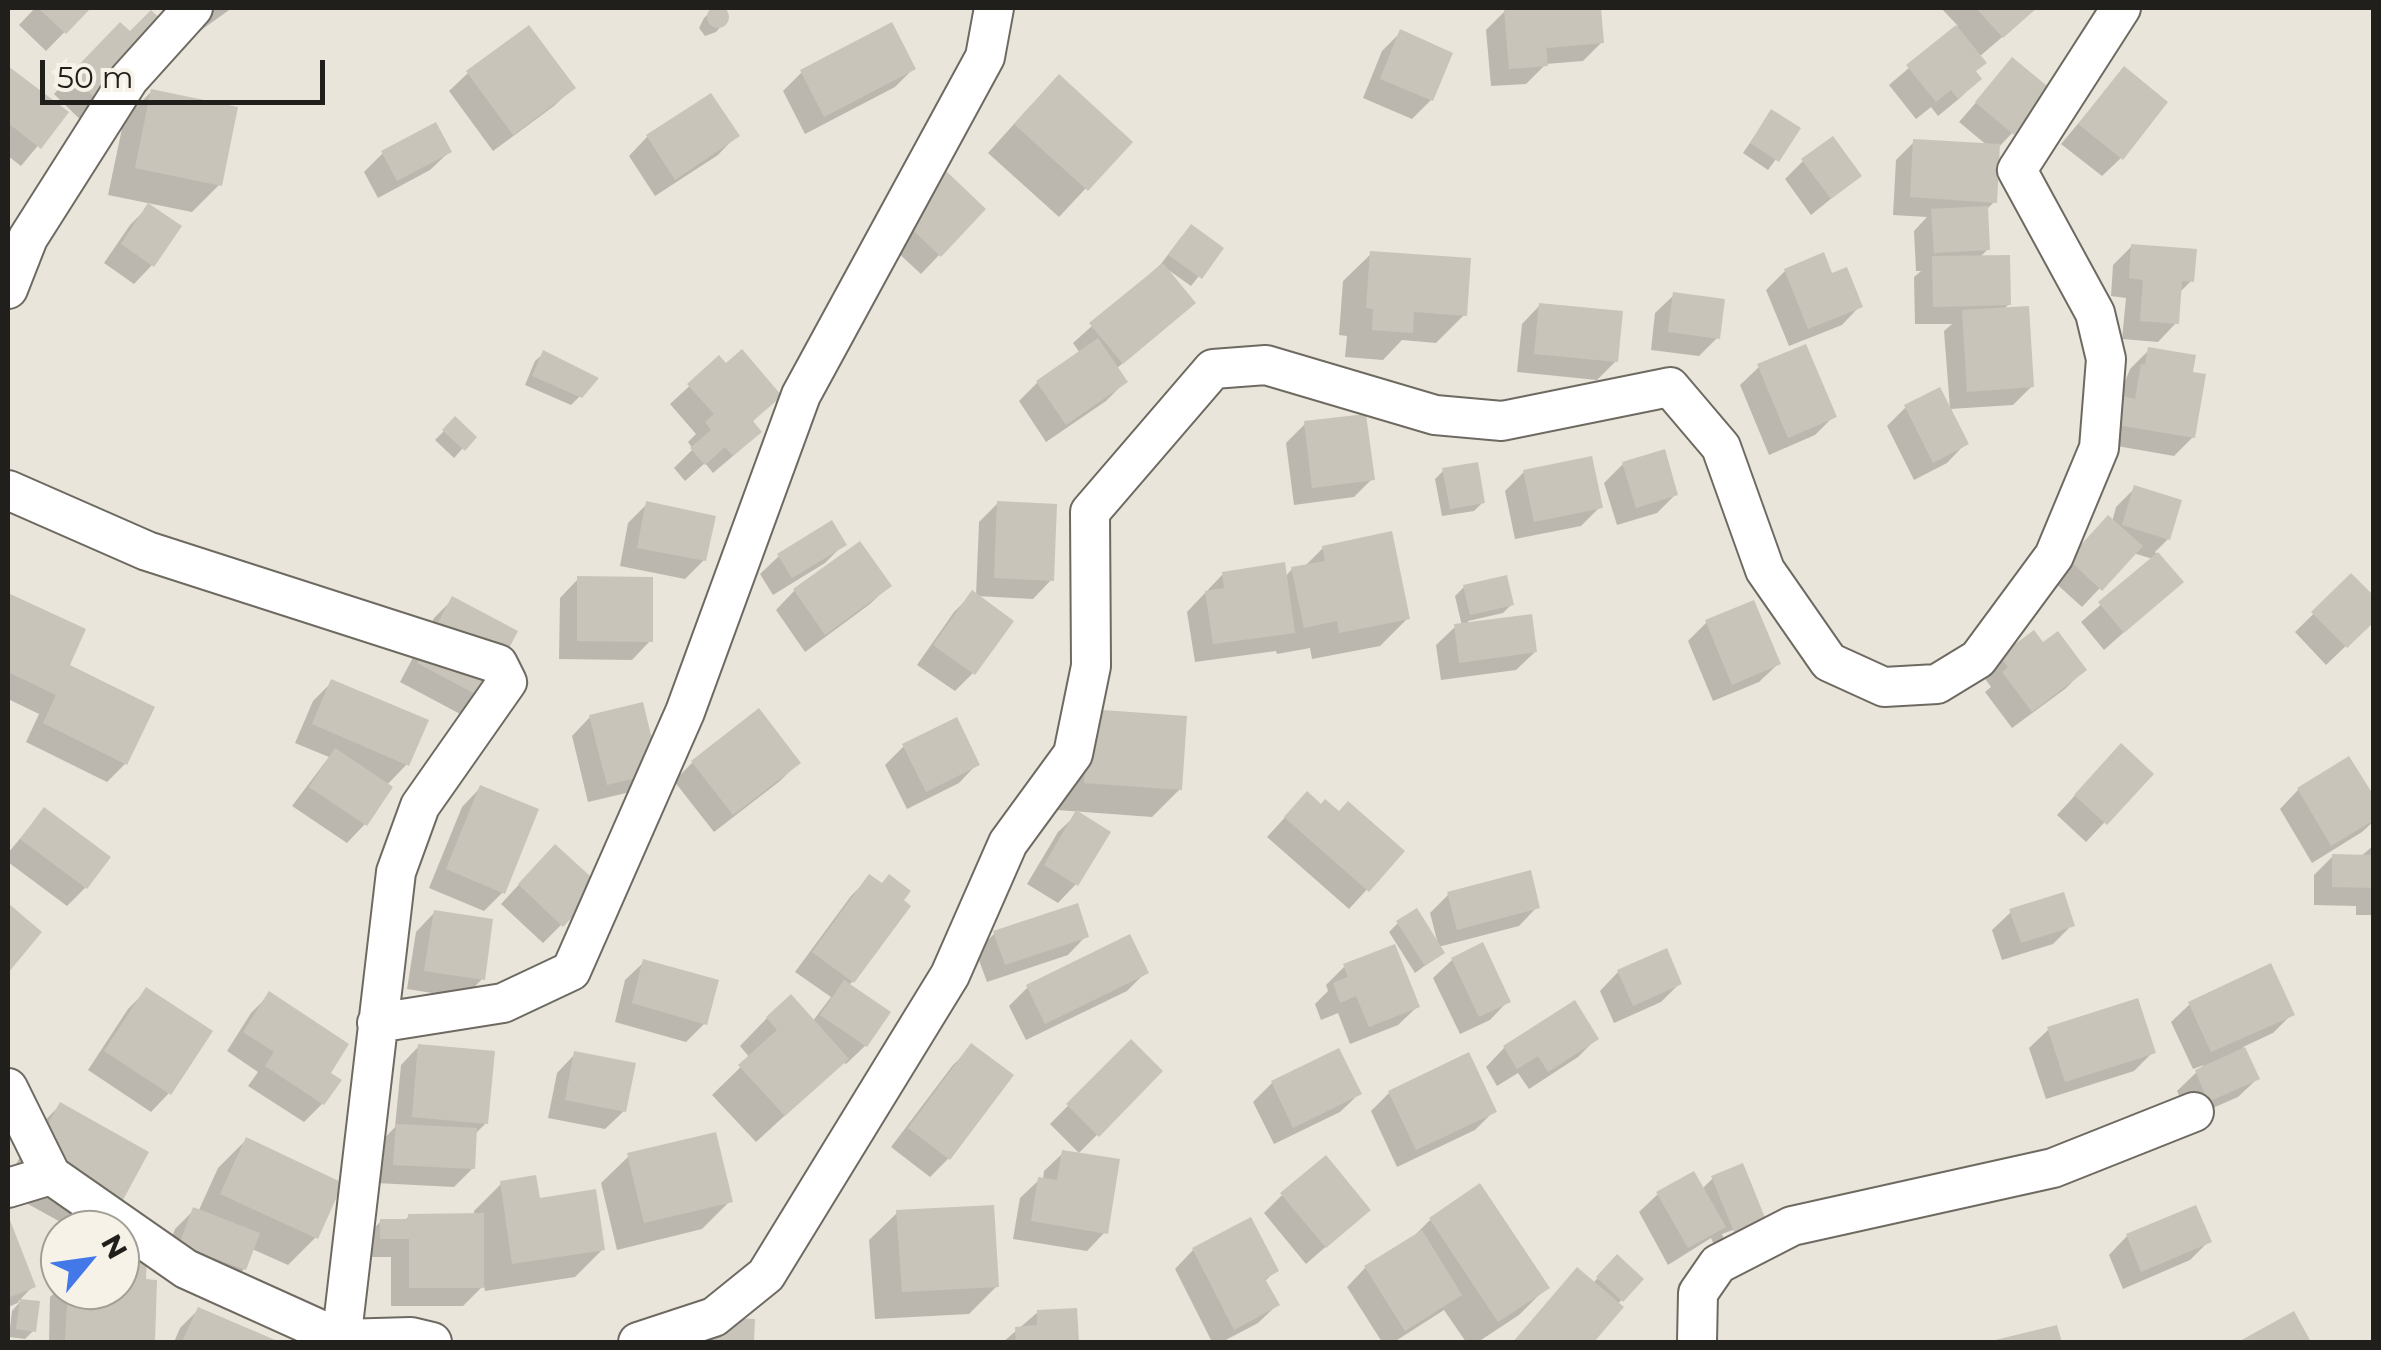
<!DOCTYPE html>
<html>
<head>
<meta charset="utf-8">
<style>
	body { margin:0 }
	#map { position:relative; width:2381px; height:1350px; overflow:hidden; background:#eae5db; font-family:Montserrat,sans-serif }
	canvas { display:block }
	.frame { position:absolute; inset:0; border:10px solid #201f1b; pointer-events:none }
	.north { position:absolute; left:40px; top:1210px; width:100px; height:100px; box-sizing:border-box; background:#f7f2e8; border:2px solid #a19e96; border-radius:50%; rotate:61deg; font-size:28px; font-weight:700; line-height:40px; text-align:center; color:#201f1b }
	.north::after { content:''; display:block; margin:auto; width:35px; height:45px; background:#4378e9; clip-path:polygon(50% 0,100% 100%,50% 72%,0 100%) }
	.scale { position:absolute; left:40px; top:60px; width:285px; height:45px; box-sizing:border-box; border:5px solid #201f1b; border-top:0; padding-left:12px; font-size:30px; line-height:35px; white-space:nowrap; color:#201f1b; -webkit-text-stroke:8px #f7f2e8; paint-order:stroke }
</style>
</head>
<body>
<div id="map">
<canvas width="2381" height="1350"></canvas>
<div class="frame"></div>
<div class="north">N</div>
<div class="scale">50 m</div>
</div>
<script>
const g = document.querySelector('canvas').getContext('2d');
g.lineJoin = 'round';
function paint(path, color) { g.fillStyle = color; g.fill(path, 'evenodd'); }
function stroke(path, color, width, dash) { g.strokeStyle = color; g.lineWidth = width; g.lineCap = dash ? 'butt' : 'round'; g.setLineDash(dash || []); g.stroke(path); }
paint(new Path2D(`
	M35,8H88L46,51L19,25Z
	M167,8H232L190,38Z
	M721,8L727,12L725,22L716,32L705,36L699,28L704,18L713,9Z
	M1524,8H1599L1602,42L1583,61L1546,64L1526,84L1491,86L1486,30L1505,11Z
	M1941,8H2036L1979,57L1973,72L1979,79L1960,98L1938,116L1931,107L1916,119L1889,85L1958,26Z
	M120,25L130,34L93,132L54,94Z
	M1401,32L1431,100L1412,119L1363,98L1382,51Z
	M2013,60L2012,133L1998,148L1994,202L1985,211L1988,249L1979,258L2009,304L2003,310L2032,386L2013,405L1950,409L1944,331L1952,324H1915L1914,277L1921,271H1916L1914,231L1927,217L1893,215L1896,160L1914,142L1988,146L1959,122Z
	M8,69L65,113L21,166L8,156Z
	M913,69L895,87L805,134L783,91L802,72Z
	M2124,69L2121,158L2102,176L2061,144Z
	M468,73L573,88L554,106L493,151L449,91Z
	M152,91L220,184L192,212L108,195L124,119Z
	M710,96L736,136L718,155L655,196L629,156L647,137Z
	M1031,105L1129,142L1059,217L988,153Z
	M1771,112L1798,129L1768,170L1743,153Z
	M449,152L430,170L378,198L364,172L383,153Z
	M1803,161L1859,176L1811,215L1785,179Z
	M927,192L983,209L921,274L883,239Z
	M149,206L152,265L134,284L104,263L130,225Z
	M1182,236L1220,249L1191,286L1167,269L1193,303L1116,369L1125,382L1106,401L1046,442L1019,401L1037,383L1080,353L1073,343L1161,264Z
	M2132,246L2191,281L2179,293L2176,323L2158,342L2122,339L2126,298L2111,296L2113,265Z
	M1371,254L1464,315L1436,343L1402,340L1383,360L1345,357L1347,336L1339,335L1343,281Z
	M1785,271L1831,276L1860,306L1842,325L1789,346L1766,290Z
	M1674,295L1718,337L1699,356L1651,350L1655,313Z
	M1540,305L1616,361L1597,380L1517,372L1522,324Z
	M2149,350L2193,437L2174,456L2100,443L2130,369Z
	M544,353L580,396L571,405L525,385L535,361Z
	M719,359L779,396L751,423L740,450L713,473L705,463L685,481L674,468L693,449L688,442L696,434L670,404Z
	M1759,367L1834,416L1815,435L1769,455L1740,385Z
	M1906,407L1965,444L1947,463L1914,480L1887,426Z
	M455,420L473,437L454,458L435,440Z
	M1305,424L1372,479L1354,497L1294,505L1286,443Z
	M1623,464L1676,494L1657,513L1617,525L1604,483Z
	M1444,470L1483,502L1474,511L1442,516L1435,479Z
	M1524,472L1600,507L1581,526L1515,539L1505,491Z
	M2135,488L2168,539L2155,552L2180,582L2104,650L2081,622L2153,559L2133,553L2082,607L2051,579L2112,522L2116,507Z
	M998,503L1051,580L1033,599L976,596L979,522Z
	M647,504L704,560L685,579L620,566L628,523Z
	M844,544L825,563L773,595L760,574L779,556Z
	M859,544L889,586L870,604L805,652L776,610L794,591Z
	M1323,548L1408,618L1380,646L1312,659L1310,648L1277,654L1276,651L1195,662L1187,612L1223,574L1285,577L1292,569L1304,567Z
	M2351,577L2374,619L2326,665L2295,632Z
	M578,579L650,641L632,660L559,659L560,598Z
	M1464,587L1511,605L1503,613L1468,621V625L1535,652L1516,670L1441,680L1436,645L1455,627L1462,626L1455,596Z
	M973,593V673L955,691L917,665L954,612Z
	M8,595L83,630L67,666L125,764L107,782L26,742L39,714L8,699Z
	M453,599L480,696L462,715L400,682L434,618Z
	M1707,622L1778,664L1759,682L1713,701L1688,641Z
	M2042,646L2084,670L2065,689L2012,728L1985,692L1991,687L1983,676L2001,657Z
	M332,682L407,764L386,786L365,824L347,843L292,806L329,757L295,743L313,701Z
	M641,705L639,790L588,802L572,736L590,717Z
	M1062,739L1180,789L1152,817L1057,810Z
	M904,746L977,764L959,783L907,809L885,765Z
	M2349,760L2374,801V821L2362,832L2312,863L2280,809L2298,790Z
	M693,762L798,763L780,781L714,832L674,781Z
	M2103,765L2150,774L2086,842L2057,815Z
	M480,788L503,892L484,911L429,888L462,807Z
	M1321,807L1402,851L1349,909L1267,837L1289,813Z
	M44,810L85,888L67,906L8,862V853Z
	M1077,814L1076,884L1058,903L1027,884L1058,832Z
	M2374,845V915H2356V906L2314,905V875L2333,856L2360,857Z
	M537,865L561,925L543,943L501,904Z
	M870,877L853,981L848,986L887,1013L865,1046L846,1064L843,1062L756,1142L712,1095L750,1058L740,1046L767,1018L812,1022L831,997L795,972L851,896Z
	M1449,894L1537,907L1519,926L1438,947L1442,953L1415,973L1389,932L1398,923L1438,944L1430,913Z
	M2011,912L2072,925L2053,944L2002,960L1992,930Z
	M434,913L482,979L464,998L407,989L416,932Z
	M995,933L1086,936L1068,955L987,982L976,952Z
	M1452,960L1508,1001L1490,1020L1460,1034L1433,978Z
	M644,962L705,1023L686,1042L615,1022L625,980Z
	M1344,967L1417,1007L1398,1025L1350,1044L1338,1013L1321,1020L1315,1004L1328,991L1326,985Z
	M1146,972L1127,991L1026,1040L1009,1006L1028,987Z
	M1618,972L1679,984L1661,1002L1614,1023L1600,991Z
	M147,990L169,1093L151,1112L88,1070L128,1009Z
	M270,994L327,1074L338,1081L322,1104L304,1122L248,1086L258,1072L227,1051L251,1013Z
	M1574,1004L1596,1039L1578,1057L1529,1089L1518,1073L1497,1086L1486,1067L1504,1048Z
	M2190,1004L2292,1014L2273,1033L2243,1047L2257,1079L2238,1097L2190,1118L2177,1091L2204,1065L2193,1069L2171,1022Z
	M2048,1030L2153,1052L2134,1071L2046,1099L2029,1048Z
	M1131,1042L1160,1071L1079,1153L1050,1124Z
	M419,1046L486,1123L474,1135L473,1168L454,1187L376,1183L378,1145L395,1127L401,1065Z
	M972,1047L949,1158L930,1177L891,1147L953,1065Z
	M1338,1052L1359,1094L1340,1112L1274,1144L1253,1102L1272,1083Z
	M575,1054L624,1111L605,1129L548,1118L557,1073Z
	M1389,1093L1494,1111L1475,1130L1397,1167L1371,1111Z
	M60,1105L115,1209L94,1230H75L8,1193V1179L33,1133Z
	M246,1140L316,1237L288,1265L252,1249L244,1269L226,1288L162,1264L175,1229L194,1210L198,1212L218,1168Z
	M1063,1153L1105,1232L1087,1251L1013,1239L1020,1198L1039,1180H1043L1044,1171Z
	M629,1156L730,1201L702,1229L617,1250L601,1183Z
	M1713,1178L1763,1219L1716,1249L1711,1238L1668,1265L1639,1212L1658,1194L1702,1189ZM1744,1226V1231L1724,1239L1722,1234Z
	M502,1183L537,1201L603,1249L575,1277L485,1291L484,1285L463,1306H391V1257H362L363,1240L381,1221H404L409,1216H474V1211Z
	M1282,1195L1368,1210L1306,1264L1264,1213Z
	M897,1213L997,1286L969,1314L875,1319L869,1240Z
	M1430,1220L1547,1287L1519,1315L1478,1342H1466L1444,1310L1394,1342H1382L1347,1287L1365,1268L1408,1242Z
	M8,1221L33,1286L18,1302L37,1304L34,1330L25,1339L9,1337L12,1311L20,1302L8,1307Z
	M2127,1236L2209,1241L2190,1260L2123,1289L2109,1255Z
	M1193,1250L1276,1270L1264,1282L1277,1305L1258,1323L1222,1342H1212L1175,1269Z
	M1617,1258L1640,1279L1617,1305L1620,1308L1591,1342H1513L1577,1270L1592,1284Z
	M120,1260L144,1281L152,1342H49L50,1297L60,1288L120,1290Z
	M198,1310L272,1342H174L180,1328Z
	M1075,1310L1077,1342H1003L1038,1312Z`), '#0003');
paint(new Path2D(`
	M707 17a11 11 0 1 1 22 0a11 11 0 1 1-22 0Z
	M38,8H91L66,34Z
	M1601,8L1604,43L1546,48L1548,66L1509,69L1504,9Z
	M1976,8H2037L2003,38Z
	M151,10L177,35L113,115L70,74L120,22L130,31Z
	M892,22L916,69L824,117L800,70Z
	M529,25L576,88L513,135L466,71Z
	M1956,25L1987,63L1976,71L1982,79L1958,99L1951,90L1936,102L1906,65Z
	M1400,29L1453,53L1433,101L1380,79Z
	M2012,57L2052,90L2014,135L1975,102Z
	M8,66L69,112L41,149L8,123Z
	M2124,66L2168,102L2123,160L2078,124Z
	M1059,74L1133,142L1088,191L1014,124Z
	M151,89L238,107L222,186L135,168Z
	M711,93L740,136L675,180L646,135Z
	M1771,109L1801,128L1779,162L1750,143Z
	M436,122L452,152L397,181L381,151Z
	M1833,136L1862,176L1831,199L1801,159Z
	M1913,139L2000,144L1997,203L1910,197Z
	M945,170L986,209L941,257L900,218Z
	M148,203L182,226L154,267L121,244Z
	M1988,206L1990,250L1934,253L1931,209Z
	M1191,224L1224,248L1202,279L1168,255Z
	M2131,244L2197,249L2194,282L2182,281L2179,324L2140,321L2143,280L2129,278Z
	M1370,251L1471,258L1467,316L1414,312L1413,333L1372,330L1373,309L1366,308Z
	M1824,252L1832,273L1847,267L1863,307L1808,329L1784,269Z
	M2010,255L2011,305L1933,307L1932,256Z
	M1163,263L1196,303L1123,364L1089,323Z
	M1673,292L1725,299L1720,339L1668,332Z
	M1539,303L1623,311L1618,362L1534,354Z
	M2029,306L2034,387L1967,392L1962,310Z
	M1098,338L1128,382L1066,425L1036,381Z
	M1806,344L1837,417L1788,438L1757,364Z
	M2148,347L2196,355L2193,372L2206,374L2195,438L2117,425L2122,396L2135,399L2141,364L2145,365Z
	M742,349L782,396L753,421L762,432L733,456L725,447L705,465L690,448L711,430L705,422L714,414L687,384L719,355L726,363Z
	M543,350L599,378L582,398L532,376Z
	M1940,387L1969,444L1933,463L1904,405Z
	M1366,414L1375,480L1312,488L1304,421Z
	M455,416L477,437L465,451L442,430Z
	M1665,449L1678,495L1636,508L1622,462Z
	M1592,456L1603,508L1534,522L1523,470Z
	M1478,462L1485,503L1450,509L1442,468Z
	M2134,485L2182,500L2170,540L2122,525Z
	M646,501L716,516L706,561L637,548Z
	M997,501L1057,504L1054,581L994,578Z
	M2108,515L2143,546L2102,591L2068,559Z
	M832,520L847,545L792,578L777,554Z
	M1392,531L1410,619L1339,633L1337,621L1304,628L1291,567L1325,561L1322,546Z
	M860,541L892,586L825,635L793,589Z
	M2158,552L2184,582L2124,633L2098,602Z
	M1285,562L1295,633L1213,644L1205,591L1224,588L1222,572Z
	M2351,573L2374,596V622L2347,648L2311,612Z
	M1507,575L1514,605L1470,615L1463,585Z
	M577,576L653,577V642L577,641Z
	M972,590L1014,621L975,675L933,645Z
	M8,593L86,629L70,665L155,707L127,765L43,723L56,695L8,672Z
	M452,596L518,631L483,698L417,663Z
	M1754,600L1781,664L1732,685L1705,620Z
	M1532,614L1537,652L1459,663L1454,624Z
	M2034,630L2043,642L2058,631L2087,670L2032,712L2002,672L2008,667L1999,656Z
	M331,679L429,720L409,766L312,724Z
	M643,702L660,772L607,785L589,715Z
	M759,708L801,763L733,815L691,761Z
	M1089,709L1187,716L1182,790L1084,783Z
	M957,717L980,765L926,792L902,744Z
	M2121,743L2154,774L2107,825L2074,795Z
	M335,748L393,787L367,826L309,787Z
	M2349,756L2374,796V820L2331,846L2297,788Z
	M480,785L539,809L505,894L446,869Z
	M1307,791L1321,804L1325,799L1339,811L1348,801L1405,851L1369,892L1284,817Z
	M44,807L111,857L87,889L20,839Z
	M1076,810L1111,832L1078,886L1044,865Z
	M555,844L601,886L563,927L518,884Z
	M2332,854L2374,855V888L2332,887Z
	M1531,870L1540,908L1457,930L1447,892Z
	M869,874L882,883L889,874L911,891L904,900L911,906L854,983L812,952Z
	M2064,892L2075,926L2021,943L2009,909Z
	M8,903L42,932L8,973Z
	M1078,903L1089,937L1005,965L993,931Z
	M1417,908L1445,953L1425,966L1396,921Z
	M434,910L493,919L485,980L424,971Z
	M1130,934L1149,973L1045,1024L1026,985Z
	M1483,942L1511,1002L1479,1017L1451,958Z
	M1395,944L1420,1007L1369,1027L1356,996L1340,1003L1333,983L1348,977L1343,964Z
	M1667,948L1682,984L1633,1006L1617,970Z
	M643,959L719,980L707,1025L632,1003Z
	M2271,963L2295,1015L2211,1052L2188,1002Z
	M844,980L891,1012L867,1047L820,1015Z
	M146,987L213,1031L171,1095L104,1051Z
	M269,991L349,1044L331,1073L342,1080L324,1105L265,1066L274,1052L243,1032Z
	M791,994L849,1059L785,1116L738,1065L777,1030L766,1017Z
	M2138,998L2156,1053L2065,1082L2047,1027Z
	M1575,1000L1599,1039L1548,1072L1538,1056L1517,1069L1503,1046Z
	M1131,1039L1163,1071L1099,1137L1066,1104Z
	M971,1043L1014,1075L950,1160L908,1128Z
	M418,1044L495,1051L488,1124L412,1117Z
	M2245,1047L2260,1079L2208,1102L2195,1070Z
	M1339,1048L1362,1094L1293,1128L1271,1081Z
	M574,1051L636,1063L626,1112L565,1100Z
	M1469,1052L1497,1112L1416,1150L1388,1091Z
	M60,1102L149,1152L117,1211L28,1161Z
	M396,1124L477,1128L475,1169L393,1165Z
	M716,1132L733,1202L644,1223L627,1153Z
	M246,1137L343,1183L318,1239L220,1194Z
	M1062,1150L1120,1159L1108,1234L1031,1221L1038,1177L1057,1180Z
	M1326,1155L1371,1210L1326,1248L1280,1193Z
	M1743,1163L1766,1220L1734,1232L1711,1176Z
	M1694,1171L1726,1227L1688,1248L1656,1192Z
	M536,1175L540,1198L596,1189L605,1250L512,1264L500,1181Z
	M1480,1183L1550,1288L1498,1322L1429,1218Z
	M994,1205L999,1287L902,1292L896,1210Z
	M2196,1205L2212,1242L2141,1272L2126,1234Z
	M193,1207L260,1233L246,1270L179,1245Z
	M484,1213V1288H409V1239H380V1219H408V1214Z
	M8,1215L36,1287L8,1298Z
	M1251,1217L1279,1271L1265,1279L1280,1305L1234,1330L1192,1248Z
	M1422,1230L1462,1295L1405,1331L1364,1266Z
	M1617,1254L1644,1279L1623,1302L1596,1277Z
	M120,1258H147L146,1279L157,1280L155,1342L65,1340L68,1290H120Z
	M1577,1267L1624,1307L1594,1342H1513Z
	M20,1299L40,1301L36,1332L16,1329Z
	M198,1307L280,1342H182Z
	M1077,1308L1079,1342H1016L1015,1327L1037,1325V1310Z
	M2294,1311L2311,1342H2238Z
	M678,1316L755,1319L754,1342H655Z
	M2057,1325L2062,1342H1991V1341Z`), '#c9c4ba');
const minor = new Path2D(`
	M8,289L28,238L129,79L193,8
	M8,490L147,551L498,664L507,682L420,806L396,872L341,1342
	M377,1023L503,1003L571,971L685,712L801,395L985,57L994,8
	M8,1088L51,1175L186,1269L341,1339L411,1337L432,1342
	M8,1188L51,1175
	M638,1342L714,1317L766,1275L950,975L1008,843L1073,754L1091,666L1090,512L1213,369L1266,365L1435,415L1502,421L1670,387L1721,447L1765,570L1829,662L1884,687L1937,684L1978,659L2054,556L2099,448L2106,359L2095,313L2017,170L2121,8
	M1697,1342L1698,1293L1718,1264L1792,1226L2053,1168L2194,1112`);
stroke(minor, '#6e6a61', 42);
stroke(minor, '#fff', 38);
</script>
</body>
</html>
